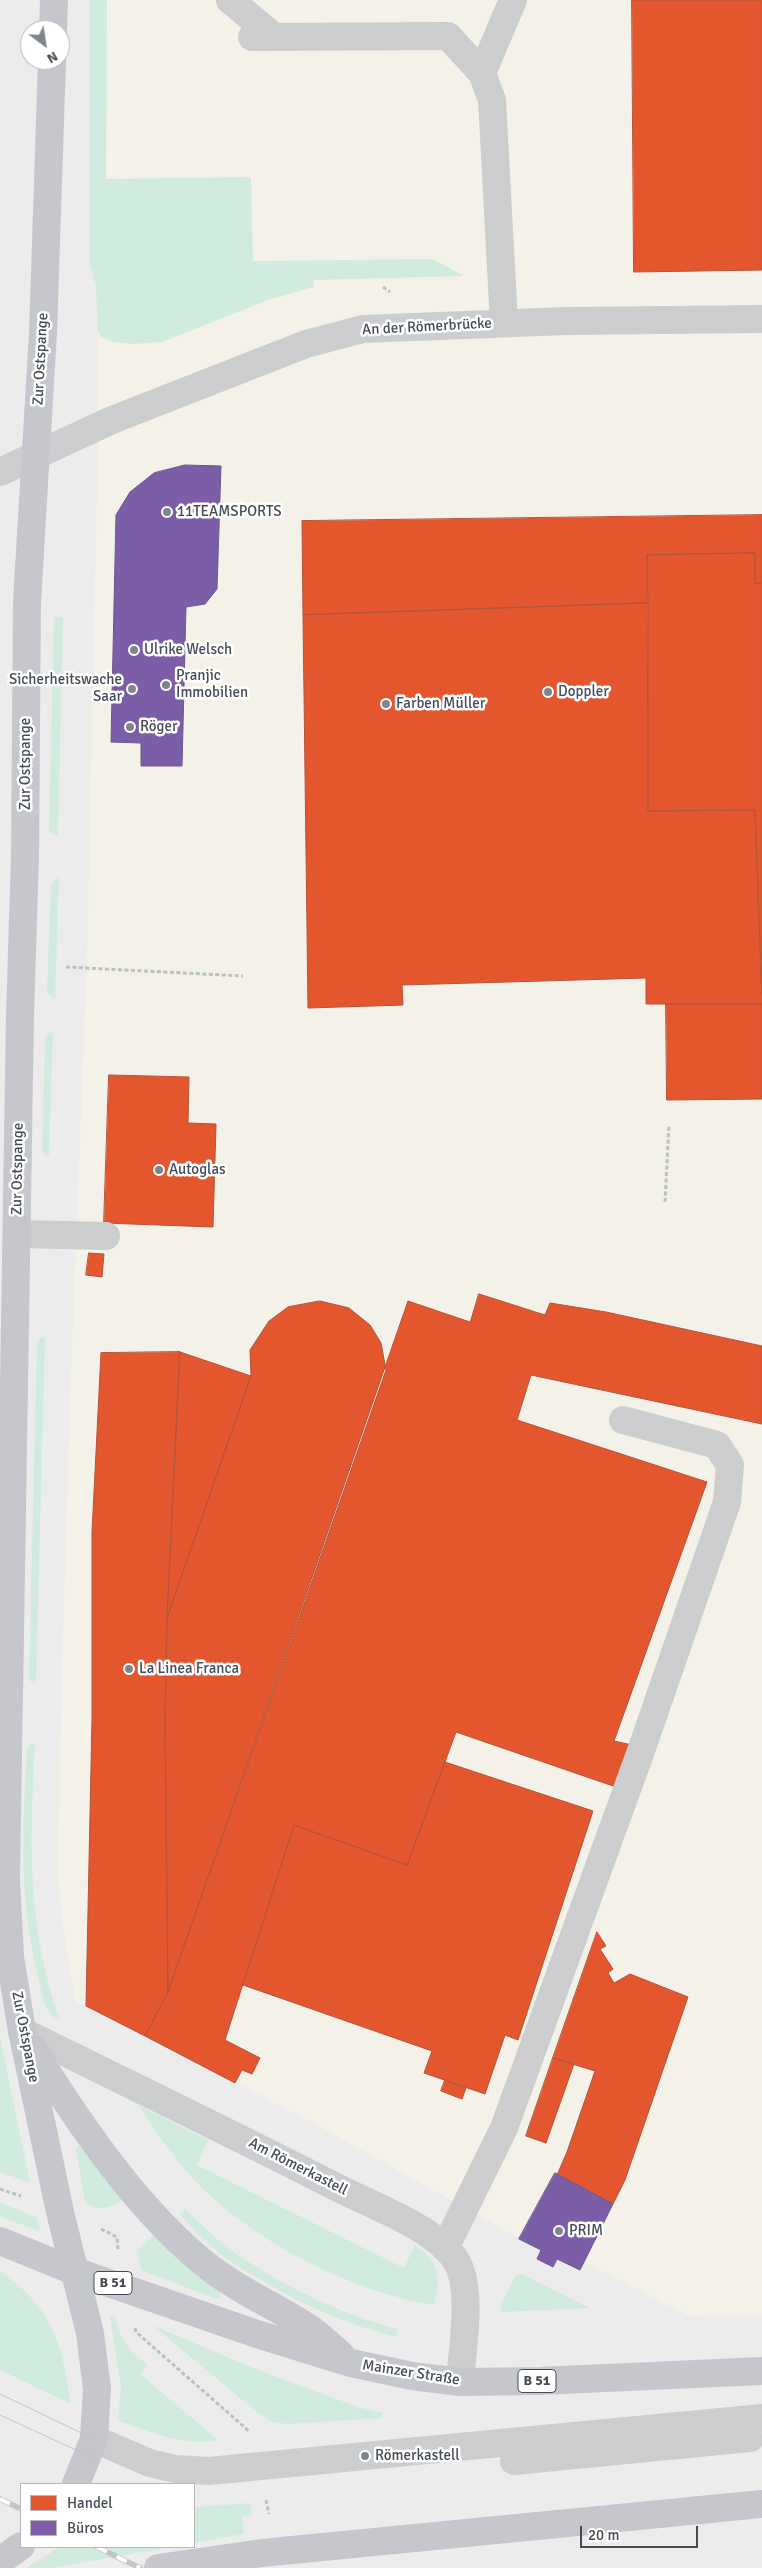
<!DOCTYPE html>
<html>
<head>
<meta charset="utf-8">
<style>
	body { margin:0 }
	#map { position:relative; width:762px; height:2568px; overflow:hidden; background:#edecec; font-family:Signika,sans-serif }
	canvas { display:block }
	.legend { position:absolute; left:20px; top:2483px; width:175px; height:65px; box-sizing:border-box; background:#fff; border:1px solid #b5b7bc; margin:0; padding:6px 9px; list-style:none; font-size:15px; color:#454c58 }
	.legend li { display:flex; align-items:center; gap:10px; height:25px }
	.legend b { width:25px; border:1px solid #b5b7bc }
	.north { position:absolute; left:20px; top:20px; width:50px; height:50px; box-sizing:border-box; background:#fff; border:1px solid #b5b7bc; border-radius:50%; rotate:149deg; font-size:14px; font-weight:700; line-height:20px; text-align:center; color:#454c58 }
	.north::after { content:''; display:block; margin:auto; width:18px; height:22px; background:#80848c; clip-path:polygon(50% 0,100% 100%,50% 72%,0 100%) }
	.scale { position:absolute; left:580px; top:2526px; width:118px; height:22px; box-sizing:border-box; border:2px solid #454c58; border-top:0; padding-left:6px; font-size:15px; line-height:18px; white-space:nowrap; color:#454c58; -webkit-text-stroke:4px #fff; paint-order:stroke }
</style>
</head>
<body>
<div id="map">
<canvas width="762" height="2568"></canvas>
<ul class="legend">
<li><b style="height:14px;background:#e4572e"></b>Handel</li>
<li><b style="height:14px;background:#7b5ea7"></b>Büros</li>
</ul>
<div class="north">N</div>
<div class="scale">20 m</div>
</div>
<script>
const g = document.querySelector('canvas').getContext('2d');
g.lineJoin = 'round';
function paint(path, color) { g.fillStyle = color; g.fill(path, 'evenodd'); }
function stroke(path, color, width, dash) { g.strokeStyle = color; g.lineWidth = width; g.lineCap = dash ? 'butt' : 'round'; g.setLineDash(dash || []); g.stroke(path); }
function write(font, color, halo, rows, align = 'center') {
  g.font = font + ' Signika,sans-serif'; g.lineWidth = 5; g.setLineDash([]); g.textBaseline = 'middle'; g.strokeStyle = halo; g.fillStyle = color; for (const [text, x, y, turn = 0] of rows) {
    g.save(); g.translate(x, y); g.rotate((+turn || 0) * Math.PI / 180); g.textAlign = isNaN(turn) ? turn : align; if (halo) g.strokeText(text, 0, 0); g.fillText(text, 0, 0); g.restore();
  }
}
paint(new Path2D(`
	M91,0H762V2315L690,2316L584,2262L580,2270L557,2259L553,2267L537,2259L541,2250L301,2116L75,2001L64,1932L58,1873L62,1671L72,1347L87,962L97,494L98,330Z`), '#f4f2e8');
paint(new Path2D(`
	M90,0H107L106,179L251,177L253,261L433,259L464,276L314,280V287L271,299L162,342L134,344L112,342L101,337L98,330L96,286L90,263Z
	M54,617H63L58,837L49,831Z
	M59,877L55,999L47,993L51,884Z
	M53,1032L49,1157L44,1155L42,1151L45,1040L47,1034Z
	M45,1336L36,1684L31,1682L29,1677L37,1343L40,1338Z
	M35,1743C30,1843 26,1924 60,2020C44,2015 42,1993 38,1978C19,1898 22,1832 27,1750L29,1745Z
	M0,2036L30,2183L0,2172Z
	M138,2105L208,2140L197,2165L404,2268L415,2245C439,2262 442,2278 434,2305C353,2292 262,2246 203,2189C178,2164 158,2135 138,2105Z
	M78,2146L82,2147L122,2200C109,2209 100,2211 85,2203L76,2150Z
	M0,2203L37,2217L40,2231L0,2217Z
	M185,2209C200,2223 215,2238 231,2250C282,2286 337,2312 397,2329L396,2337C345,2324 300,2304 256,2277C245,2270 233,2264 223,2256C207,2244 193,2229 179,2214Z
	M153,2235L188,2268L220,2292V2297L216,2299L141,2270L137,2251Z
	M0,2271C53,2308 62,2343 71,2404L0,2370Z
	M522,2274L590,2308L502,2312L500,2306L516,2275Z
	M115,2315C118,2338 130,2351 148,2365L140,2374L218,2440C184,2448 150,2431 118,2421L121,2388L110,2316Z
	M152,2325L253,2368L358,2407L382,2413V2418L287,2424L273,2422L257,2412Z
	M251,2503L252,2516L242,2517L244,2534L194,2543V2507Z
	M60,2547H172L50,2568H26Z`), '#d2ebdf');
const shops = new Path2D(`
	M632,0H762V270L634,272Z
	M762,515V583L755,584V553L647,555L648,603L303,615L302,521Z
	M755,553V584L762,583V995L755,810L648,811L647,555Z
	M648,603V811L755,810L762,1004H646V978L402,985L403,1005L308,1008L303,615Z
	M666,1004H762V1099L667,1100Z
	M109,1075L189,1077L188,1123L216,1124L213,1227L104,1223Z
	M89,1253L104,1254L102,1277L86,1275Z
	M479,1294L545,1315L550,1303L606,1312L762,1346V1424L531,1375L517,1420L707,1482L614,1741L632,1745L616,1787L456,1732L407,1865L294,1825L225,2040L260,2058L252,2074L242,2070L235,2083L145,2036L168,1992L408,1301L470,1322Z
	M320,1301L349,1308L370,1325L381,1343L386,1370L168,1992L165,1721L167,1618L251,1376L250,1350L269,1321L288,1307Z
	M180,1352L167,1618L165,1721L168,1992L145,2036L86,2006L92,1719V1532L101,1353Z
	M180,1352L251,1376L167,1618Z
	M445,1762L593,1811L518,2040L505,2035L485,2094L424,2073L432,2051L243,1985L294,1825L407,1865Z
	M597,1932L606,1946L600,1949L613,1969L608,1973L614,1983L630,1974L688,1997L625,2180L613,2204L557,2175L567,2152L595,2071L553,2058Z
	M553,2058L574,2064L546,2143L526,2136Z
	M445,2080L466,2088L462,2099L441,2091Z`);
paint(shops, '#e4572e');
stroke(shops, '#b4543b', 1);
const offices = new Path2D(`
	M185,465L221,466L217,589L205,604L186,607L182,766H141V743L111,742L116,515L130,492L154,473Z
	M555,2173L613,2204L580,2270L557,2259L553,2267L537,2259L541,2250L519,2239Z`);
paint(offices, '#7b5ea7');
stroke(offices, '#6b598f', 1);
stroke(new Path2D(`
	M383,287L390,292
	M66,967L243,976
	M665,1202L669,1125
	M0,2189L21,2196
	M101,2229L117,2237L118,2250
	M135,2328L136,2332L250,2432
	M266,2500L269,2514`), '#b7c2c1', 3, [4, 2.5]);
stroke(new Path2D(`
	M230,0L274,37
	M252,37L448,36L482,73L492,100L504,323
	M482,73L513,0
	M0,472L112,420L306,344L363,329L567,321L762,319
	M17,1234L106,1236
	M22,2031C128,2084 235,2135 340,2189C374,2206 434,2228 455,2259C474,2287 462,2349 460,2382
	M445,2248L504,2128L641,1751L727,1502L730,1465L717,1445L623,1420
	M94,2439L150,2463L175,2469L209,2471L762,2418
	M514,2461L750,2438`), '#cbcdcf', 28);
stroke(new Path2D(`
	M53,30L54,0
	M52,60L43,333L27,602L25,856L20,1015L6,1880L10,1957L22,2031L60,2212L90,2333L97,2389L94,2439L76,2484
	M32,2048C79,2124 142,2217 214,2271C244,2293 278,2308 309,2328C320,2335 330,2346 341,2355
	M0,2241L74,2271L254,2333L351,2363L412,2376L460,2382L539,2381L762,2371
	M0,2561L21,2546
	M158,2568L262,2553L762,2504`), '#c5c7cd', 28);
stroke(new Path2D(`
	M0,2394L94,2439
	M0,2415L89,2456`), '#c4c5c7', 1);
const rail = new Path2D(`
	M0,2499L21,2509
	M97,2547L140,2568`);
stroke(rail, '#c4c5c7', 5.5);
stroke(rail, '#fff', 4, [11]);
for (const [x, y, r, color] of [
	[167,512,5,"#80848c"],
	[134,650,5,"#80848c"],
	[166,685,5,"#80848c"],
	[132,689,5,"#80848c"],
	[548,692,5,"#80848c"],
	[386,704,5,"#80848c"],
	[130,727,5,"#80848c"],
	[159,1170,5,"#80848c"],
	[129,1669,5,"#80848c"],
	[559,2231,5,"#80848c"],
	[365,2456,5,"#80848c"]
]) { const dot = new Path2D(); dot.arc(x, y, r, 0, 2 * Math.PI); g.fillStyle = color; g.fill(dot); stroke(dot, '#fff', 2); }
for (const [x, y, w] of [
	[113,2283,38],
	[537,2381,38]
]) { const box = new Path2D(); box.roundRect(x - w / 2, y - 11.5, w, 23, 4); g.fillStyle = '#fff'; g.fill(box); stroke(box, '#454c58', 1); }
write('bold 14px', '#454c58', null, [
	["B 51",113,2283],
	["B 51",537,2381]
]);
write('15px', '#454c58', '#fff', [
	["An der Römerbrücke",427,327,-3],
	["Zur Ostspange",41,359,-87],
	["Zur Ostspange",26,764,-90],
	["Zur Ostspange",18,1169,-89],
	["Zur Ostspange",25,2037,79],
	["Am Römerkastell",298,2167,27],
	["Mainzer Straße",411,2373,9]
]);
write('15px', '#454c58', '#fff', [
	["11TEAMSPORTS",177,512],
	["Ulrike Welsch",144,650],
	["Pranjic",176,676],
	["Immobilien",176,693],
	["Sicherheitswache",122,680,"right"],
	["Saar",122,697,"right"],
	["Doppler",558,692],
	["Farben Müller",396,704],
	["Röger",140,727],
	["Autoglas",169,1170],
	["La Linea Franca",139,1669],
	["PRIM",569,2231],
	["Römerkastell",375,2456]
], 'left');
</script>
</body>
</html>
